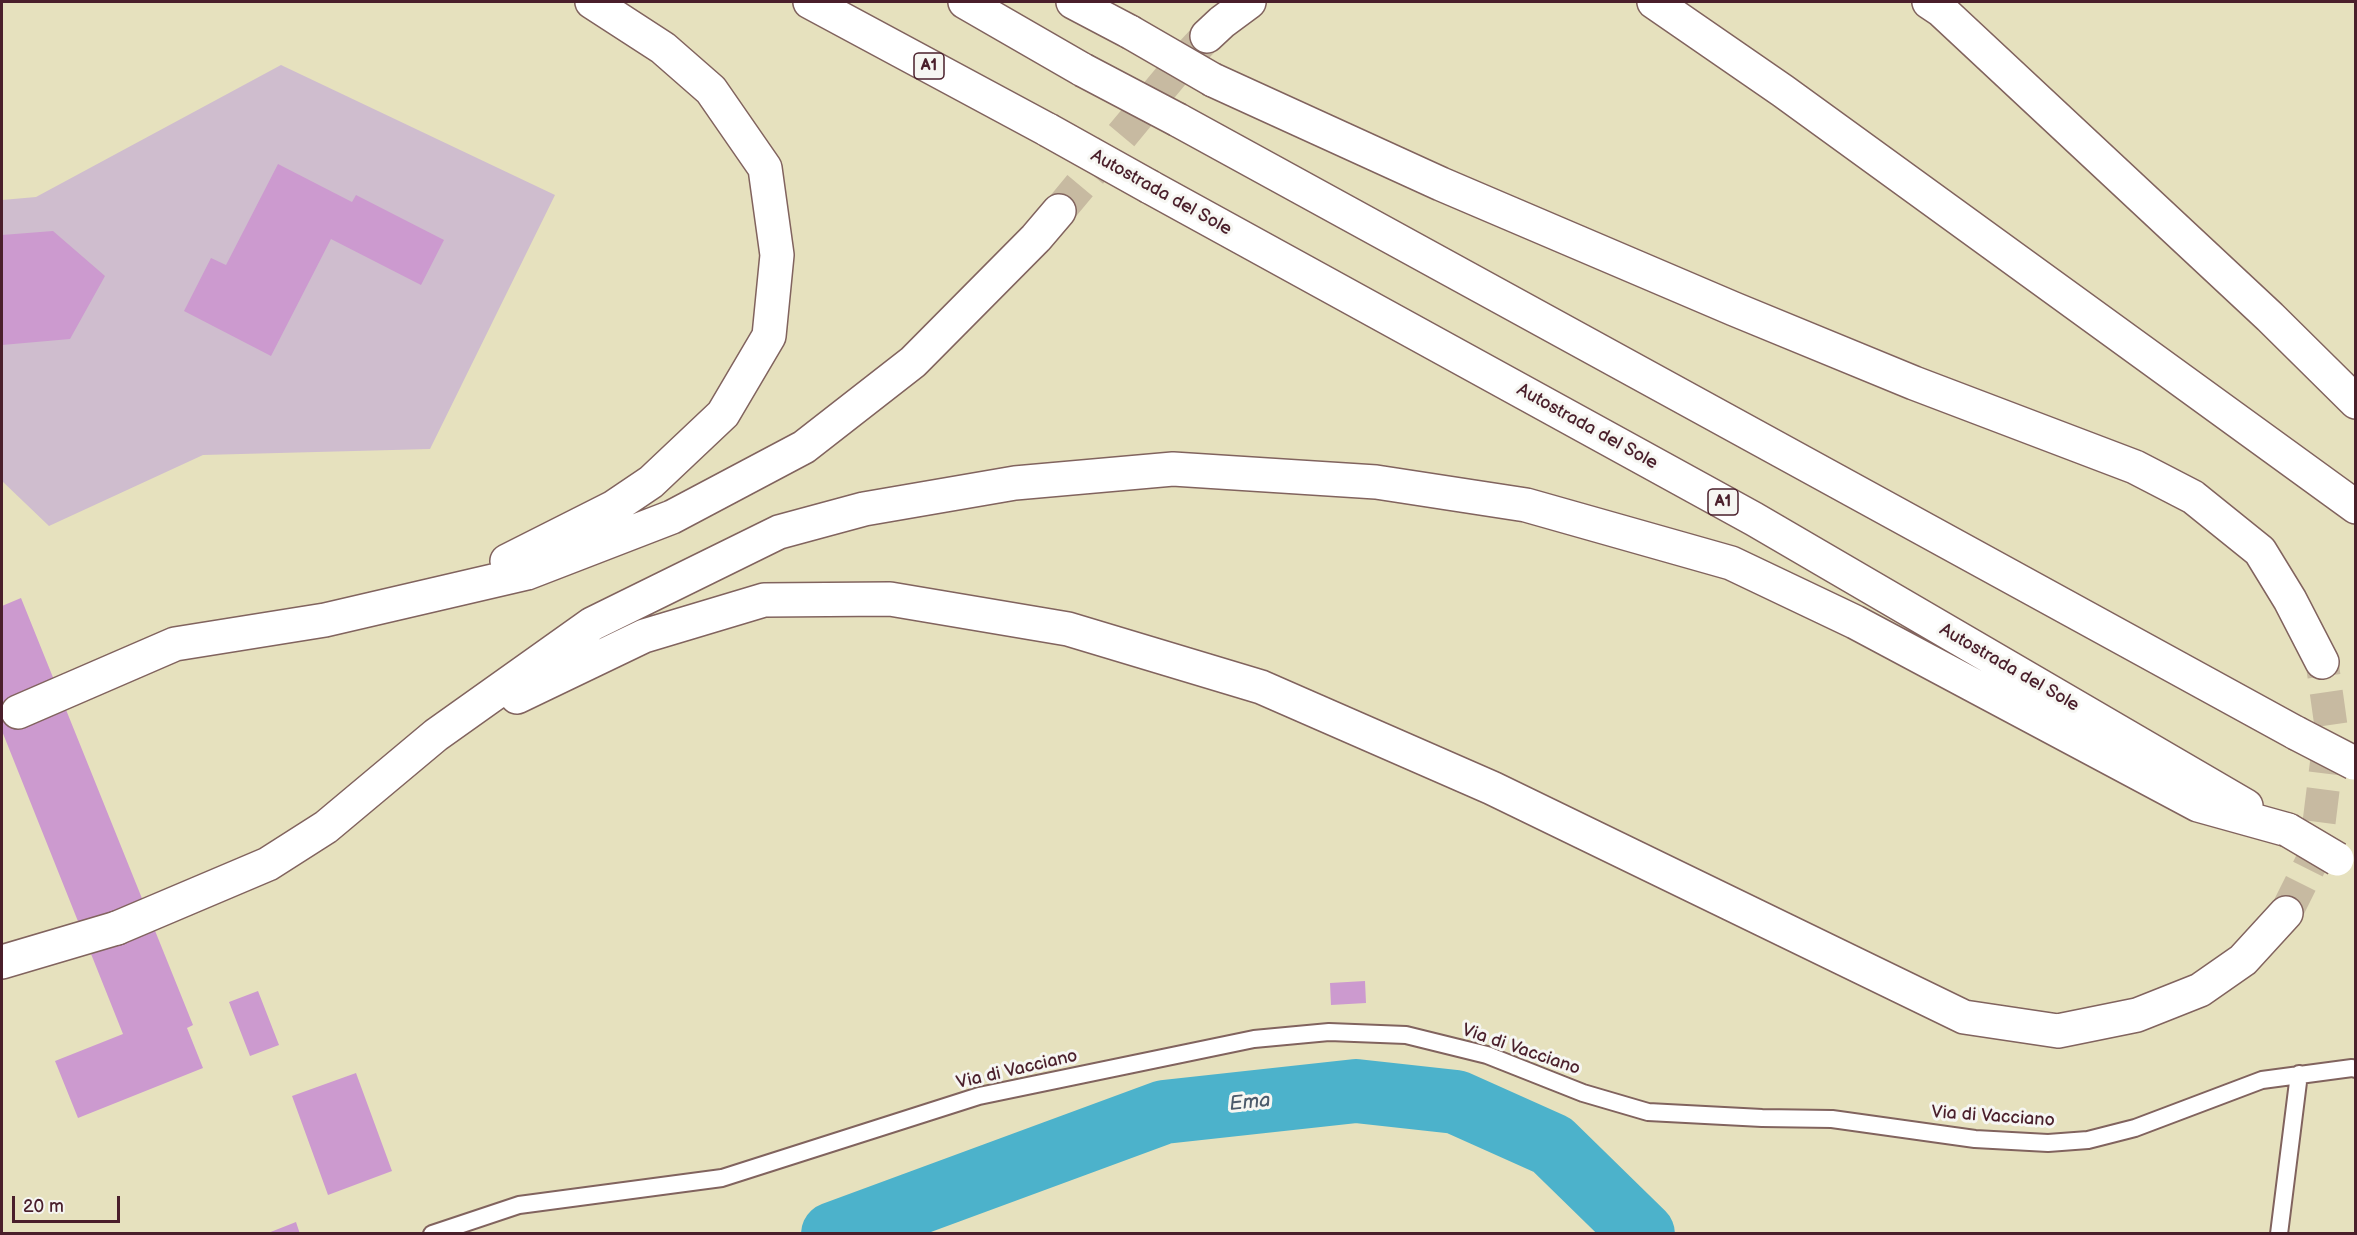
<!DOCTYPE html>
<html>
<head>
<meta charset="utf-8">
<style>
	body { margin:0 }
	#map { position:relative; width:2357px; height:1235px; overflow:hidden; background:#e6e1be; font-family:"Balsamiq Sans",sans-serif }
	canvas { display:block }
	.frame { position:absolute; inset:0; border:3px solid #4a1f2b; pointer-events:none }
	.scale { position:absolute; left:12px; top:1196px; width:108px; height:27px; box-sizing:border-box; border:3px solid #4a1f2b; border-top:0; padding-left:8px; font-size:18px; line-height:21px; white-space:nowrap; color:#4a1f2b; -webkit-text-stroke:4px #f6f6f2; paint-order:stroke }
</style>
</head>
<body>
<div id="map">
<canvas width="2357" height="1235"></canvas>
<div class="frame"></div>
<div class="scale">20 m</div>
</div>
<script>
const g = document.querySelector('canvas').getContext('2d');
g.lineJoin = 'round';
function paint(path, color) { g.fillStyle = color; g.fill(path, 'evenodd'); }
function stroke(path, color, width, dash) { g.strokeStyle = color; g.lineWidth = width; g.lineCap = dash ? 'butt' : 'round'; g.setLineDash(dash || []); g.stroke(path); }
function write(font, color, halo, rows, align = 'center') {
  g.font = font + ' "Balsamiq Sans",sans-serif'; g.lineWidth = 6; g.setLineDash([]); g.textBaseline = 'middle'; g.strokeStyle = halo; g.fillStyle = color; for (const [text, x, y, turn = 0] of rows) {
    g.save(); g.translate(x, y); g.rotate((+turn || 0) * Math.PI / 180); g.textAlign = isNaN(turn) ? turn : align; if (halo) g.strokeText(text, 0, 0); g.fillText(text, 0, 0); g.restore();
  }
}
paint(new Path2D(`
	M281,65L555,195L430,449L203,455L49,526L2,481V200L36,197Z`), '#cfbdce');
stroke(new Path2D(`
	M833,1234L1164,1112L1356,1091L1456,1102L1552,1145L1643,1234`), '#4cb2cb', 64);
paint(new Path2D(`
	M278,164L352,202L356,195L444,240L421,285L331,239L271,356L184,311L211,258L226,265Z
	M53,231L105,276L70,339L2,345V235Z
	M21,598L193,1025L187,1028L203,1068L78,1118L55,1061L123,1034L2,731V606Z
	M1365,981L1366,1003L1331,1005L1330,983Z
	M258,991L279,1045L250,1056L229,1002Z
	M356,1073L392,1171L328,1195L292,1096Z
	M296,1222L300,1234H268V1233Z`), '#cc9acf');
stroke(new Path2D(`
	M1059,211L1181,64L1207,36
	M2286,913L2315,855L2331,726L2322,662`), '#c7baa1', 33, [33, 16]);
const service = new Path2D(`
	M432,1234L519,1205L722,1178L979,1096L1254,1039L1329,1032L1406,1035L1487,1055L1583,1093L1648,1112L1762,1118L1832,1119L1975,1139L2048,1143L2088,1140L2135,1128L2262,1080L2352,1068L2356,1069
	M2279,1234L2299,1074`);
const minor = new Path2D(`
	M1929,2L1941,10L2270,317L2356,402`);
const trunk = new Path2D(`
	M2,962L117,928`);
const motorway = new Path2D(`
	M810,2L1048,130
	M965,2L1083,70
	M1073,2L1130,32
	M1654,2L1783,91L2356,507
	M1207,36L1222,22L1249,2
	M1213,80L1441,184L1734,309L1914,383L2135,467L2193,497L2260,551L2290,600L2322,662
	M1178,120L2296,733
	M1150,187L1754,519L2246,806
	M507,561L614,507L651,482L723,414L769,336L777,255L765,168L711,90L663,48L592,2
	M517,697L644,636L764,600L890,599L1068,629L1261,687L1492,788L1964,1017L2058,1031L2137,1015L2200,990L2243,960L2286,913
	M18,712L175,644L325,620L527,573L672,517L804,447L913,362L1036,238L1059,211
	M117,928L268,864L326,827L436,735L592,624L779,532L864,509L1015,483L1173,469L1376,482L1526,505L1731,563L1855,622L2198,805L2288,830`);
stroke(service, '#81635e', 20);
stroke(minor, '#81635e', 36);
stroke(trunk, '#81635e', 36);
stroke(motorway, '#81635e', 36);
stroke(service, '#fff', 16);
stroke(minor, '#fff', 33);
stroke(trunk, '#fff', 33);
stroke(motorway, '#fff', 33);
const motorwayBridge = new Path2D(`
	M1130,32L1213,80
	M1083,70L1178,120
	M1048,130L1150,187
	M2296,733L2354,763
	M2288,830L2337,859`);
stroke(motorwayBridge, '#81635e', 36, []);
stroke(motorwayBridge, '#fff', 33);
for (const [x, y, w] of [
	[929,66,30],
	[1723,502,30]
]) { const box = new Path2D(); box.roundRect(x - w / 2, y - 13, w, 26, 4.5); g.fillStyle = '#f6f6f2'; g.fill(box); stroke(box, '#4a1f2b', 1.5); }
write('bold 16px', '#4a1f2b', null, [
	["A1",929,66],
	["A1",1723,502]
]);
write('18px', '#4a1f2b', '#f6f6f2', [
	["Autostrada del Sole",1161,193,29],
	["Autostrada del Sole",1587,427,29],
	["Autostrada del Sole",2009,668,30],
	["Via di Vacciano",1521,1050,19],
	["Via di Vacciano",1017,1070,-13],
	["Via di Vacciano",1993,1117,4]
]);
write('italic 20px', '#4b5a6b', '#f6f6f2', [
	["Ema",1250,1103,-6]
]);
</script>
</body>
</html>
